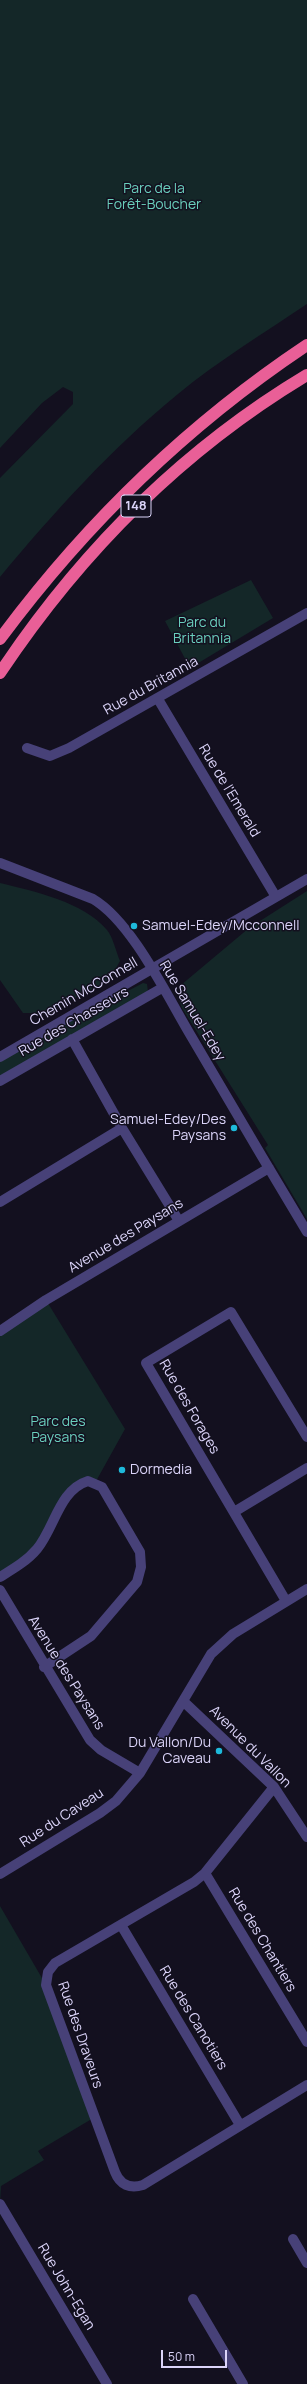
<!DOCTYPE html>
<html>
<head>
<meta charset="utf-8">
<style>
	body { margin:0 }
	#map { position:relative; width:307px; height:2384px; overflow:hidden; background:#13101f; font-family:Manrope,sans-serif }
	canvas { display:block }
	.scale { position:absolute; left:161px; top:2350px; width:66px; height:18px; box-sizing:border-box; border:2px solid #dbd4f9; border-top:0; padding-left:5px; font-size:12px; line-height:14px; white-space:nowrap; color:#dbd4f9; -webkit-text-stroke:3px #13101f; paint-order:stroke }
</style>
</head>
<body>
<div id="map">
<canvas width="307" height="2384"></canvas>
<div class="scale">50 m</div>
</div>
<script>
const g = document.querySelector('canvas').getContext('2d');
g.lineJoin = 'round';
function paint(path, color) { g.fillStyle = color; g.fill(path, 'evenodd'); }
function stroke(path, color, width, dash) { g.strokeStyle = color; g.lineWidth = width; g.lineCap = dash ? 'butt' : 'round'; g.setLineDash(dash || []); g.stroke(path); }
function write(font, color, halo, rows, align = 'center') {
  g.font = font + ' Manrope,sans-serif'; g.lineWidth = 3; g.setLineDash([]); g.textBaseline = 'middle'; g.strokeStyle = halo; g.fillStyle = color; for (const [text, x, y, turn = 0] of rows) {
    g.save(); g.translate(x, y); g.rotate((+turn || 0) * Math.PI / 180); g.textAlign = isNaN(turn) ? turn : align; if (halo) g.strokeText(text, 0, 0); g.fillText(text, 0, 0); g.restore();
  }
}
paint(new Path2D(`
	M0,0H307V304C264,333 218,361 178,394C112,448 54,512 0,577V478L73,404V392L63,387L42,403L0,448Z
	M251,580L273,618L190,668L165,621Z
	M0,883C33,891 84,902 107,930C113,937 116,952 120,961L109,981L45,1013H23L0,980Z
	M307,891V1219L265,1148L268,1145L182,1008L178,997L181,985L249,928Z
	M143,983L147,984L148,992L0,1080V1058Z
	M46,1300L125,1429L95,1483L78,1484L46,1535L0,1577V1331Z
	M0,1906L46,1985L95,2117L38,2151L44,2160L1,2186L0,2204Z`), '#142728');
stroke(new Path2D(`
	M158,699L276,897
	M27,748L50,756L69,748L307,613
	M0,863L93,899C132,922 167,996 191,1036C229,1101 268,1167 307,1232
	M72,1039L122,1128L179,1221
	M0,1057L307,879
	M0,1081L162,988
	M0,1202L122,1128
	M0,1331L46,1300L269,1168
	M234,1512L307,1468
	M0,1577C13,1569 27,1561 37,1549C55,1527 59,1490 88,1481L102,1487L140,1552L141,1567L137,1582L91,1636L44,1667
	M0,1590L90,1740L101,1750L140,1773
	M286,1601L146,1363L231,1312L307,1437
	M183,1701L274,1787L307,1837
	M274,1787L205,1873L194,1882L55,1963L48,1972L46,1985L115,2172C120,2185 130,2189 143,2185L307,2085
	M205,1873L307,2042
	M0,1874L100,1813L116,1801L140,1773L211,1654L233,1634L307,1589
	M121,1925L240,2125
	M0,2204L107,2384
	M293,2239L307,2263
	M193,2299L243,2384`), '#474178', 10);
stroke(new Path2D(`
	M0,639C86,523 187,425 307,345
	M0,673C80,553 182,450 307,375`), '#e95f97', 12);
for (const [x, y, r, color] of [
	[134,926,4,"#1ebadb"],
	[234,1128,4,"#1ebadb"],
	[122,1470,4,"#1ebadb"],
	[219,1751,4,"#1ebadb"]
]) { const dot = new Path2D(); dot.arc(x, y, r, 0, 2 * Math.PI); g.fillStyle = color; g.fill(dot); stroke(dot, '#13101f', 1.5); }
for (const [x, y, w] of [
	[136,506,30]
]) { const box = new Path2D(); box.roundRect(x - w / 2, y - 11, w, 22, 3); g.fillStyle = '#13101f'; g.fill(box); stroke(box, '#dbd4f9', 1); }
write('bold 13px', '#dbd4f9', null, [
	["148",136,506]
]);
write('14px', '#6acfbd', '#13101f', [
	["Parc de la",154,189],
	["Forêt-Boucher",154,205],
	["Parc du",202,623],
	["Britannia",202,639],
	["Parc des",58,1422],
	["Paysans",58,1438]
]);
write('14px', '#dbd4f9', '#13101f', [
	["Rue du Britannia",151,686,-29],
	["Rue de l'Emerald",229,791,59],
	["Chemin McConnell",84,992,-30],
	["Rue Samuel-Edey",192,1011,59],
	["Rue des Chasseurs",74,1022,-30],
	["Avenue des Paysans",126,1236,-31],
	["Rue des Forages",189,1407,60],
	["Avenue des Paysans",66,1673,58],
	["Avenue du Vallon",250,1747,45],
	["Rue du Caveau",62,1818,-33],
	["Rue des Chantiers",262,1940,59],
	["Rue des Canotiers",193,2018,59],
	["Rue des Draveurs",80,2035,71],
	["Rue John-Egan",66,2287,59]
]);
write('14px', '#dbd4f9', '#13101f', [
	["Samuel-Edey/Mcconnell",142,926],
	["Samuel-Edey/Des",226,1120,"right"],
	["Paysans",226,1136,"right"],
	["Dormedia",130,1470],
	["Du Vallon/Du",211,1743,"right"],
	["Caveau",211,1759,"right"]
], 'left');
</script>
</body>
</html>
